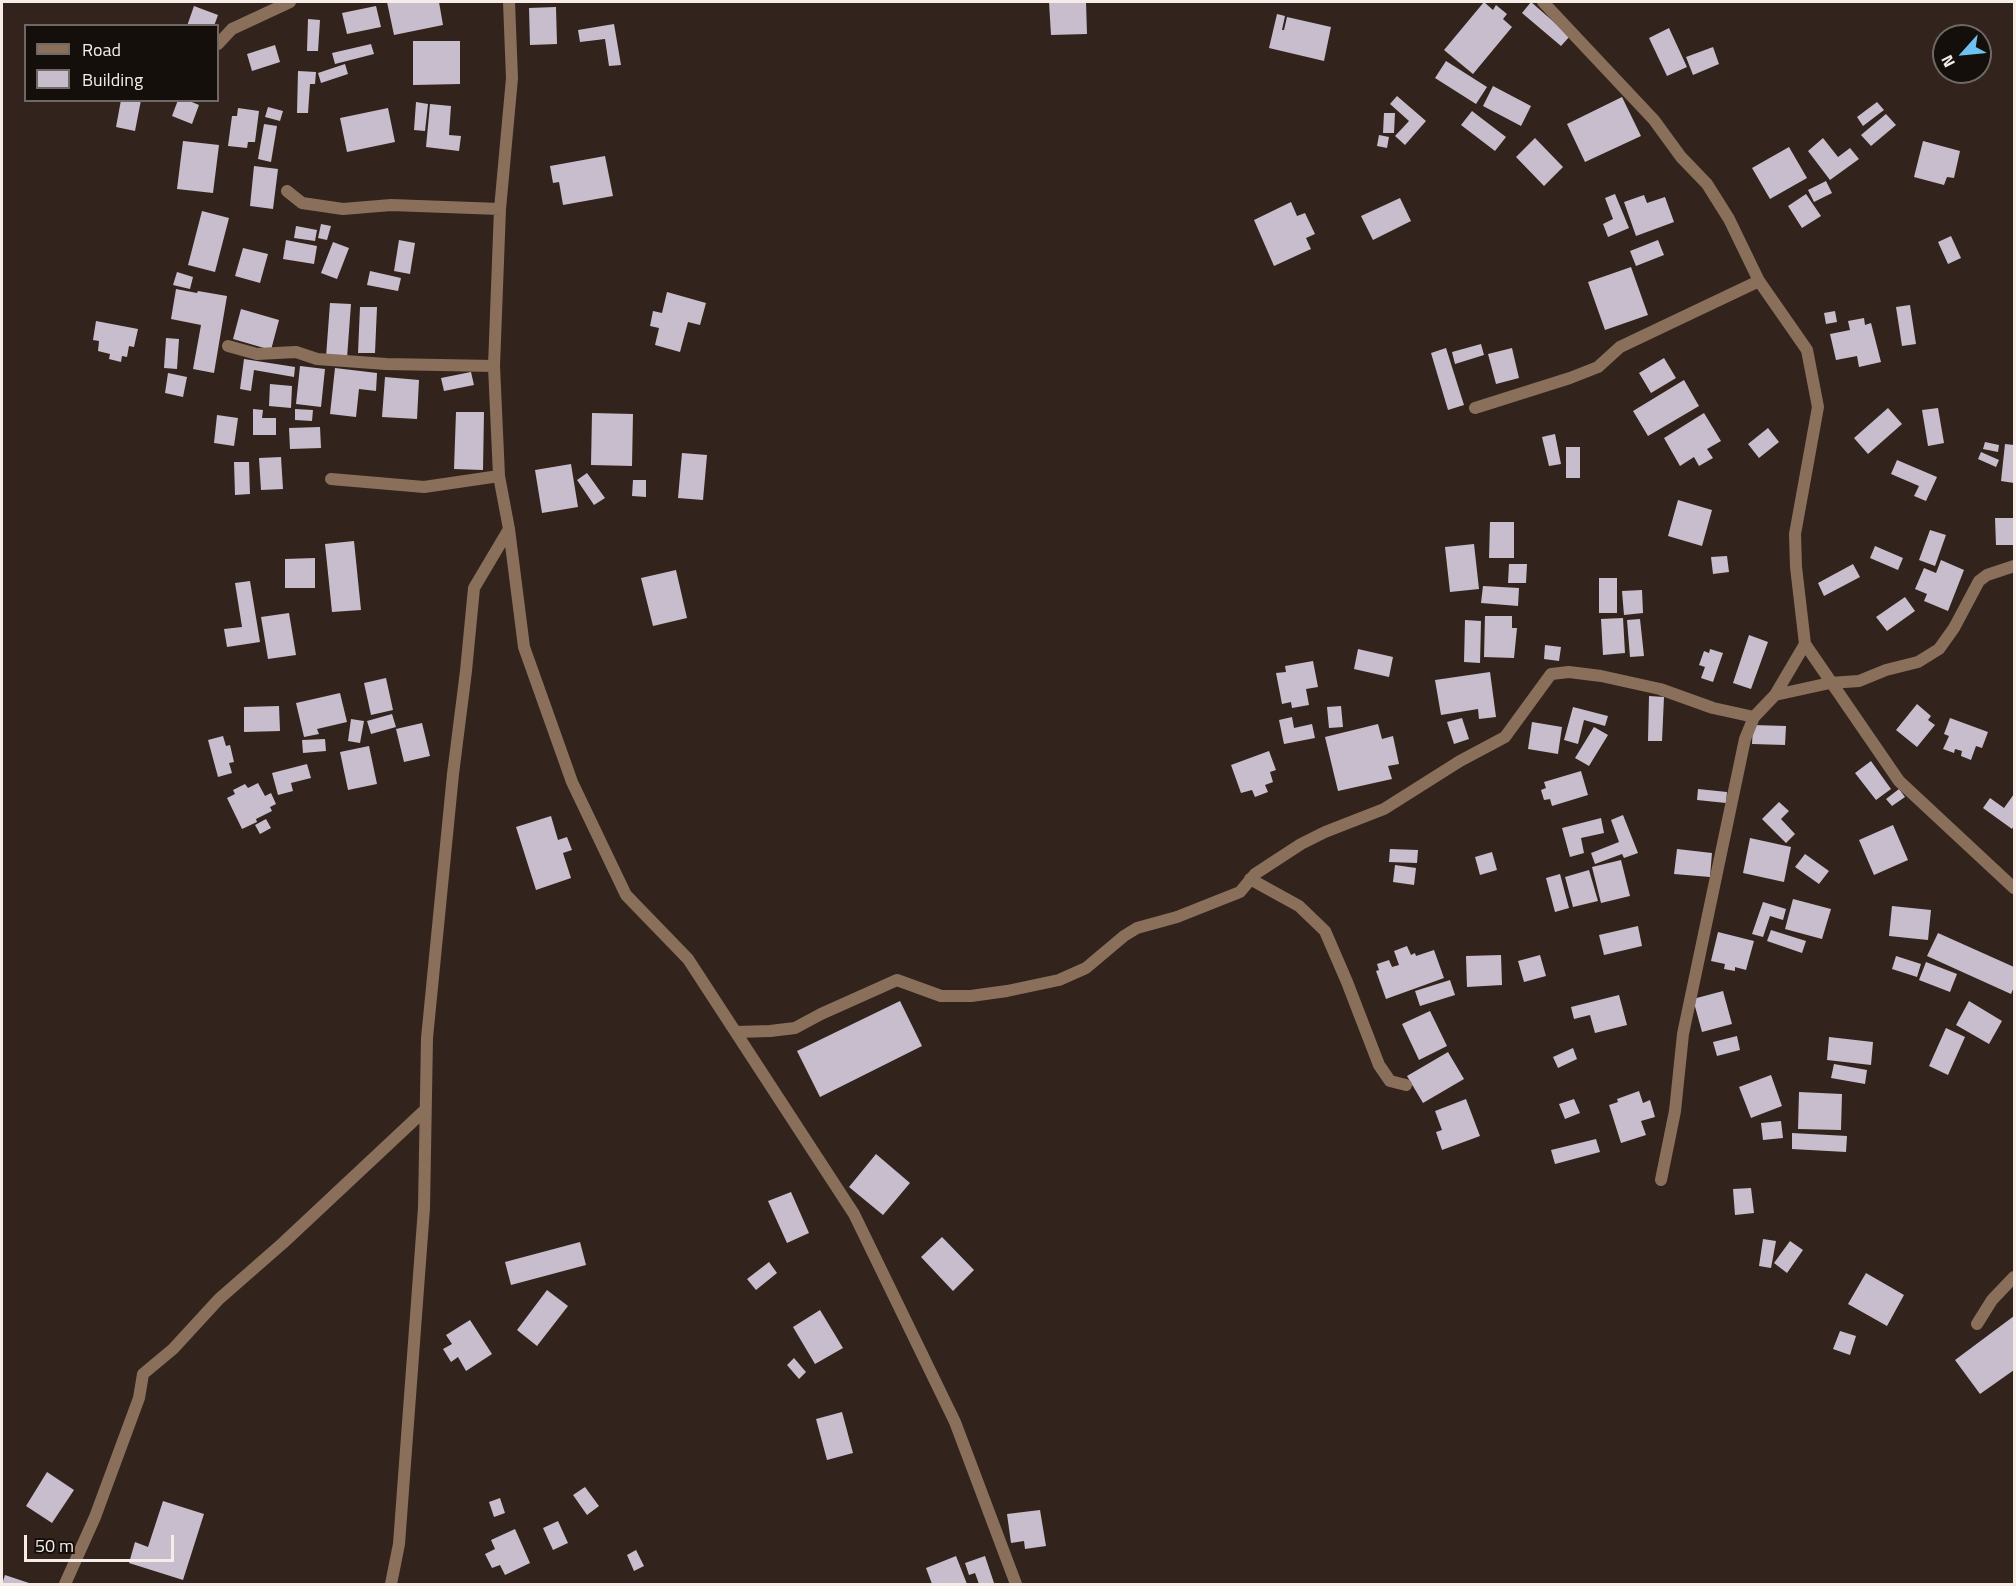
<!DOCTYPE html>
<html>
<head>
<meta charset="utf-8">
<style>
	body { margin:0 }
	#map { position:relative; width:2016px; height:1586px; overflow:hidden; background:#32241d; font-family:"Titillium Web",sans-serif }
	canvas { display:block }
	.frame { position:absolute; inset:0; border:3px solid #f6ede8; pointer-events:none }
	.legend { position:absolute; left:24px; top:24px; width:195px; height:78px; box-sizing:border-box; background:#150f0c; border:2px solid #6f6864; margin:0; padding:8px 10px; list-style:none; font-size:18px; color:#f6ede8 }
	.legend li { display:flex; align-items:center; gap:12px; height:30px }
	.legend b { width:30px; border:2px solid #6f6864 }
	.north { position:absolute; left:1932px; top:24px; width:60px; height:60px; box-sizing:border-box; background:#150f0c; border:2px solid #6f6864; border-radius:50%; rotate:243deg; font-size:16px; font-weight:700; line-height:24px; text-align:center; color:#f6ede8 }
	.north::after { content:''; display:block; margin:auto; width:21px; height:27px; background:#6dc2f3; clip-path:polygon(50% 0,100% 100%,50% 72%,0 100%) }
	.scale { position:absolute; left:24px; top:1535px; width:150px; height:27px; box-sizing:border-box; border:3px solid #f6ede8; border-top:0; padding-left:8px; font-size:18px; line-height:21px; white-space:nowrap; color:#f6ede8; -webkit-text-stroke:4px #150f0c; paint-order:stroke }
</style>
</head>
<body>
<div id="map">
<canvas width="2016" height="1586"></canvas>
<div class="frame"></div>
<ul class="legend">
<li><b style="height:8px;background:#8a705b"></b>Road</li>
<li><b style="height:16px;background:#c8bdcc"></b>Building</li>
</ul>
<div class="north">N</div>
<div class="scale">50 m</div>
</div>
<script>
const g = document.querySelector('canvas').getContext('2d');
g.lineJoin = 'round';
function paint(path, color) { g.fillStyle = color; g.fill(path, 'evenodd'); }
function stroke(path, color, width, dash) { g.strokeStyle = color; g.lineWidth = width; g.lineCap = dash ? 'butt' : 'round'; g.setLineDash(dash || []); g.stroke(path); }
paint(new Path2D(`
	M387,2H439L443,25L394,35Z
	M1049,2H1086L1087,34L1051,35Z
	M1484,2L1493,10L1496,5L1507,14L1503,19L1512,27L1473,74L1444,50Z
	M1531,2L1570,36L1561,46L1522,13Z
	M194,6L218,15L214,26H187Z
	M376,6L381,27L347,34L342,13Z
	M556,7L557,44L530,45L529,8Z
	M1277,14L1285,16L1282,30H1284L1287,17L1331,27L1324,61L1269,48Z
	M308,19L320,20L318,51H307Z
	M614,24L621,65L609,66L605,39L580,42L578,30Z
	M1669,28L1687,67L1667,76L1649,38Z
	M413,41H460V84L413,85Z
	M371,44L374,54L335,64L332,53Z
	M275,45L280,62L252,71L247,54Z
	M1713,47L1719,64L1693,75L1686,57Z
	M1446,61L1487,87L1476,104L1435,78Z
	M345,64L348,74L321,83L318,73Z
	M298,71L316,72L315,84H310L308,113H297Z
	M1493,86L1531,106L1521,126L1483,106Z
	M1397,96L1426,121L1405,145L1395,136L1409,121L1390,104Z
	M1622,97L1641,136L1585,162L1567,124Z
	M121,100H141L135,131L116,127Z
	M178,100H187L199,105L192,124L172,116Z
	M416,102L428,104L425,131L414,130Z
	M1877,102L1884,110L1863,126L1857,117Z
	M430,104L451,106L449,135L461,136L459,151L426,147Z
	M268,107L283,111L280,121L265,117Z
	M238,108L259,111L255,142H248L247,148L228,146L232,116H237Z
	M388,108L395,142L347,152L340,118Z
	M1472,111L1506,137L1495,151L1461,125Z
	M1384,113H1395L1394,133H1383Z
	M1886,114L1896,125L1871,146L1861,135Z
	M264,124L277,126L271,162L258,159Z
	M1379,135L1389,137L1387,148L1377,146Z
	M1535,138L1563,167L1544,186L1516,157Z
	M1823,138L1838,157L1850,148L1859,159L1830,180L1808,151Z
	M183,141L219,145L213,193L177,189Z
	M1923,141L1960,151L1954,178L1947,177L1944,185L1914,177Z
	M1789,147L1807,178L1770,199L1752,168Z
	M605,156L613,196L563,205L559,182L553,183L550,166Z
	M254,166L278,169L273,209L250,206Z
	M1826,181L1832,193L1814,202L1808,190Z
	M1615,194L1629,228L1608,237L1603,224L1613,219L1605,198Z
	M1806,194L1821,216L1802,228L1788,206Z
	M1644,195L1647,203L1665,197L1674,222L1636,236L1624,202Z
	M1400,198L1411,221L1373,240L1361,216Z
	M1291,202L1297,216L1305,213L1315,234L1306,238L1311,249L1274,266L1254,220Z
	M202,211L229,218L215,272L188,265Z
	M321,224L331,226L327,240L318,238Z
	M296,226L317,230L315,241L294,238Z
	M1951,236L1961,258L1948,264L1938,242Z
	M286,240L317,246L314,264L283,259Z
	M399,240L415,243L410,274L394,271Z
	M1658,240L1664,255L1636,266L1630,251Z
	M333,242L349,248L337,279L321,273Z
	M243,248L268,254L260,283L235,276Z
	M1631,267L1648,315L1605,330L1588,282Z
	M370,271L401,278L398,291L367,285Z
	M177,272L193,277L190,289L173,285Z
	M176,289L197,293L198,291L227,296L214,373L193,369L201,325L171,319Z
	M667,292L706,303L700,325L688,322L680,352L655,345L659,328L650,326L653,311L662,313Z
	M330,303L351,304L347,358L326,357Z
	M1910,305L1916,344L1902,346L1896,307Z
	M360,307H377L375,353H358Z
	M241,309L279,320L271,350L233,339Z
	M1835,311L1837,322L1826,324L1824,313Z
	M1864,318L1865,325L1871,323L1881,362L1859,367L1857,356L1836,360L1830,334L1850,330L1848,321Z
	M96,321L138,329L134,347L129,346L127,357L122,356L121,362L109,359L110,354L98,351L99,341L93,340Z
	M166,338L179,339L177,369L164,368Z
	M1481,344L1484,355L1455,364L1452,352Z
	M1446,348L1464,405L1448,410L1431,353Z
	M1512,348L1519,378L1496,384L1488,354Z
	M1664,358L1676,378L1651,393L1639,373Z
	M244,359L295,367L294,377L254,370L251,391L240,389Z
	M300,366L325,369L321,407L296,404Z
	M335,368L377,373L376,391L359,389L356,417L330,414Z
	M471,372L474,385L444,391L441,378Z
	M168,373L187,377L183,397L165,393Z
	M385,377L419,380L417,419L382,417Z
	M1684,380L1699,406L1648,436L1633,411Z
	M270,384L292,386L291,408L269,406Z
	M1888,408L1902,424L1868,454L1854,438Z
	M1938,408L1944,443L1928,446L1922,410Z
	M253,409L263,410L262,418H276V435H253Z
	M295,409L313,410L312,421L295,420Z
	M456,412H484L483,470L454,469Z
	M592,413L633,414L632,466L591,465Z
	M1704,413L1721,441L1707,449L1713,458L1699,466L1694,457L1680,466L1664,438Z
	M217,415L238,418L234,446L214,443Z
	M320,427L321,448L290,449L289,428Z
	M1768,428L1779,442L1759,458L1748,444Z
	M1555,434L1561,464L1549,466L1542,437Z
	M1985,442L1999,445L1998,452L1983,449Z
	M2005,444L2014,445V483L2001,481Z
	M1566,447H1580V478H1566Z
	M1981,452L1999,460L1996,467L1978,459Z
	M682,453L707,455L703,500L678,498Z
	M281,457L283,489L261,490L259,458Z
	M1897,460L1937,477L1926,501L1914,496L1919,486L1891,474Z
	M234,462H249L250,494L235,495Z
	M571,464L578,507L542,513L535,470Z
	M587,473L605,498L594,505L577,480Z
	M633,480H646V497L632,496Z
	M1678,500L1712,510L1702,546L1668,536Z
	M1995,518H2014V545H1996Z
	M1490,522H1514V558H1489Z
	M1930,530L1946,535L1935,566L1919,560Z
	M354,541L361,610L332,612L325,544Z
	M1474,544L1479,589L1450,592L1445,547Z
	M1875,546L1903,558L1898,570L1870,558Z
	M1727,556L1729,572L1713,574L1711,557Z
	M315,558V588H285V559Z
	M1941,560L1964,570L1948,611L1924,601L1927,594L1915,589L1924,568L1936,573Z
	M1509,564H1527L1526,583H1508Z
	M1853,564L1860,577L1824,596L1818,583Z
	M676,570L687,618L653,626L641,578Z
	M1599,578H1617V613H1599Z
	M250,581L260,642L227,647L224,629L242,627L235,583Z
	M1483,586L1519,588L1518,606L1481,603Z
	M1642,590L1643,613L1624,615L1622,591Z
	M1905,597L1915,611L1887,631L1876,617Z
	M289,613L296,655L268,659L261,617Z
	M1485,616H1512V628H1517L1514,658L1484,657Z
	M1623,618L1625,653L1603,655L1601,619Z
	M1640,619L1644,656L1630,657L1627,620Z
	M1465,620L1481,621L1480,663L1464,662Z
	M1749,635L1768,642L1751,689L1733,683Z
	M1545,645L1561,647L1559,661L1544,659Z
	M1358,649L1393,657L1389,677L1354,669Z
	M1710,649L1723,653L1713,682L1701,678L1705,667L1699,665L1704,651L1709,653Z
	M1313,661L1318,687L1306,689L1309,705L1292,708L1291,702L1282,704L1276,673L1286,672L1285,666Z
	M1490,672L1496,717L1479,719L1478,709L1441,715L1435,680Z
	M386,678L393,710L371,715L364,683Z
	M340,693L347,722L317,729L319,734L304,737L296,703Z
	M1649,696L1664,697L1662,741H1648Z
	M1917,704L1931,716L1928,720L1935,725L1917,747L1896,730Z
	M279,706L280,731L244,732V707Z
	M1341,706L1343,727L1329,728L1327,707Z
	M1573,707L1608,716L1605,726L1584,720L1578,744L1564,740Z
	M392,714L396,727L371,734L367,721Z
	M1292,717L1294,728L1312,724L1315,738L1284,744L1279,720Z
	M1462,718L1469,739L1454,744L1447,722Z
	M1950,718L1988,732L1982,748L1976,746L1971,760L1961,756L1962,751L1955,749L1954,753L1943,749L1949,736L1944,734Z
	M351,719L364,721L360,743L348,741Z
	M1532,722L1562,727L1558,754L1528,749Z
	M422,723L430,756L404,762L396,729Z
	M1378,724L1382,739L1393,736L1399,764L1388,766L1392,779L1338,791L1325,737Z
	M1753,725L1786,726L1785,745L1752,744Z
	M1594,727L1608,735L1589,766L1575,758Z
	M223,736L226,746L230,745L234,762L229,763L232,773L218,777L208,740Z
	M325,739L326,751L303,753L302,740Z
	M369,746L377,784L348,790L340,752Z
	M1269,751L1276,770L1270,772L1273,782L1265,785L1268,792L1255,797L1252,790L1241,793L1231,765Z
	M1871,761L1891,789L1876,800L1855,773Z
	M307,764L311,778L291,783L293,791L278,795L272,773Z
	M1581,771L1588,795L1552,806L1550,799L1544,800L1541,790L1546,788L1544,782Z
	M258,783L265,796L271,793L276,804L270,807L272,811L256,819L257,822L242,829L227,798L235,794L233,790L245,784L248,788Z
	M1698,789L1727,792L1726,803L1697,800Z
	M1899,789L1905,797L1892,806L1886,799Z
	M2014,794V825L2012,829L1983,808L1990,798L2004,808Z
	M1779,802L1789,811L1781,819L1795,834L1786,843L1762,819Z
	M1623,815L1638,853L1624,858L1622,854L1595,864L1591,853L1619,842L1611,820Z
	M551,816L558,840L567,837L572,850L563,853L571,878L536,890L516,827Z
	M1601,818L1604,833L1581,838L1584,853L1570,857L1562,828Z
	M266,819L271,828L260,834L255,825Z
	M1893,825L1908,860L1874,875L1859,840Z
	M1750,838L1791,847L1784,882L1743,873Z
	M1390,849L1418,850L1417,863L1389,862Z
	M1677,849L1712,853L1710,877L1674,874Z
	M1492,852L1497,870L1480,875L1475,857Z
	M1805,854L1829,871L1819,884L1795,867Z
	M1621,860L1630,896L1601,903L1592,867Z
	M1395,865L1416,868L1414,885L1393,882Z
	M1589,870L1598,901L1573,907L1565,877Z
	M1560,874L1569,908L1555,912L1546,878Z
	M1793,899L1831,909L1822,939L1785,929Z
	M1763,902L1786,909L1783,920L1770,916L1763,937L1752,934Z
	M1892,906L1931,910L1928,940L1889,936Z
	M1638,926L1642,946L1604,955L1599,935Z
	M1771,930L1806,941L1802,953L1767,941Z
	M1718,932L1754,941L1746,970L1735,967V971L1724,969L1725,964L1711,961Z
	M1938,933L2014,967V987L2011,994L1927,956Z
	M1407,946L1411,955L1415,953L1416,956L1434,950L1444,978L1386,999L1376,971L1379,970L1377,964L1389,960L1392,967L1399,965L1394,951Z
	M1501,955L1502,985L1467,987L1466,956Z
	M1540,955L1546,976L1524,982L1518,961Z
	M1896,956L1921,964L1917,977L1892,969Z
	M1926,962L1957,974L1950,992L1919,980Z
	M1450,980L1455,995L1420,1006L1415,991Z
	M1723,991L1732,1024L1702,1032L1693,999Z
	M1619,995L1627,1025L1595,1033L1590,1015L1574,1019L1571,1007Z
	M900,1001L922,1046L820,1097L797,1051Z
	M1969,1001L2002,1021L1989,1044L1956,1025Z
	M1430,1011L1447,1046L1419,1060L1402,1024Z
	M1946,1028L1965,1037L1948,1075L1929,1066Z
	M1737,1036L1740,1050L1717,1056L1713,1042Z
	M1829,1037L1873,1042L1871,1065L1827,1060Z
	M1573,1048L1577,1059L1558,1068L1553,1057Z
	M1448,1052L1464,1079L1423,1103L1407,1076Z
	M1834,1064L1867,1070L1865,1084L1831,1078Z
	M1771,1075L1782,1106L1751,1118L1739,1087Z
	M1639,1091L1643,1103L1650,1100L1655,1117L1641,1121L1646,1135L1621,1143L1609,1105L1618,1102L1617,1099Z
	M1799,1092L1842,1094L1841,1130L1798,1129Z
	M1466,1099L1480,1136L1442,1150L1436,1132L1442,1130L1435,1111Z
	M1574,1099L1580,1113L1565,1119L1559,1104Z
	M1781,1121L1783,1138L1763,1140L1761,1123Z
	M1792,1133L1847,1136L1846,1152L1792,1149Z
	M1596,1139L1600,1152L1555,1164L1551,1150Z
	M876,1154L910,1183L883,1215L849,1187Z
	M1751,1188L1754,1213L1735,1215L1733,1189Z
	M791,1192L809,1233L787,1243L768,1201Z
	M942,1237L974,1270L953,1291L921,1257Z
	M1763,1239L1776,1241L1771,1268L1759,1266Z
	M1790,1241L1803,1250L1787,1273L1774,1263Z
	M580,1242L586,1265L511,1285L505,1262Z
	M769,1262L777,1273L756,1290L747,1279Z
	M1866,1273L1904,1295L1887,1326L1848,1304Z
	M547,1290L568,1306L537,1346L517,1330Z
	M820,1310L843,1348L815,1364L793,1327Z
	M2014,1316V1370L1980,1394L1955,1360Z
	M470,1320L492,1354L466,1371L458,1357L451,1362L443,1349L452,1344L446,1335Z
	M1840,1331L1856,1336L1850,1355L1833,1349Z
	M794,1358L806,1372L799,1379L787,1365Z
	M842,1412L853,1453L827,1460L816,1419Z
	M47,1472L74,1490L52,1523L26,1506Z
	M585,1487L599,1506L587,1515L573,1495Z
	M500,1498L505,1513L494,1517L489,1502Z
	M163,1501L204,1514L183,1580L129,1563L135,1542L148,1547Z
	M1040,1510L1046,1546L1025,1549L1024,1541L1011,1543L1007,1514Z
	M558,1521L568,1543L553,1550L543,1528Z
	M515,1529L530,1563L505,1575L500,1565L492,1568L485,1554L495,1549L491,1540Z
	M636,1550L644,1566L634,1571L627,1555Z
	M956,1556L967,1584H932L926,1568Z
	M985,1556L994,1583L979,1584L975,1573L969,1575L965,1563Z
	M5,1575L32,1584H2Z`), '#c8bdcc');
stroke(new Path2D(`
	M509,2L512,78L500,209L494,366L499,476L509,529L524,647L572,782L626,895L688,959L854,1214L955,1422L1016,1584
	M1543,2L1654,120L1681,157L1707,184L1729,219L1759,281L1807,350L1818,407L1795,534L1796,567L1805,644L1899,781L2014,888
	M218,44L232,29L290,2
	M287,191L302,203L343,209L391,205L500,209
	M228,346L257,354L296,352L317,359L345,361L386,364L494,366
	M1475,408L1570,378L1598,367L1620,347L1759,281
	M331,479L424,487L499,476
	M1775,695L1830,683L1859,681L1886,670L1918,662L1939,649L1954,628L1979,581L1987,575L2014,566
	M1250,879L1299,906L1325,931L1347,982L1379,1065L1390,1081L1406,1085
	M736,1032L770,1031L795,1028L821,1014L897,980L941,996H971L1007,991L1059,980L1086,968L1124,936L1137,928L1177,917L1240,892L1255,874L1301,844L1325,832L1384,809L1460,761L1505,737L1551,674L1569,672L1601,676L1660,689L1713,708L1754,717
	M1661,1180L1675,1111L1683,1034L1745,739L1754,717L1775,695L1805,644
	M1977,1324L1992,1300L2014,1277
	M65,1584L95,1517L139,1398L143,1374L173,1349L219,1299L283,1243L425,1110
	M391,1584L399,1544L424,1208L427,1038L453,774L466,671L474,588L509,529`), '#8a705b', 12);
</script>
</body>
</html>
